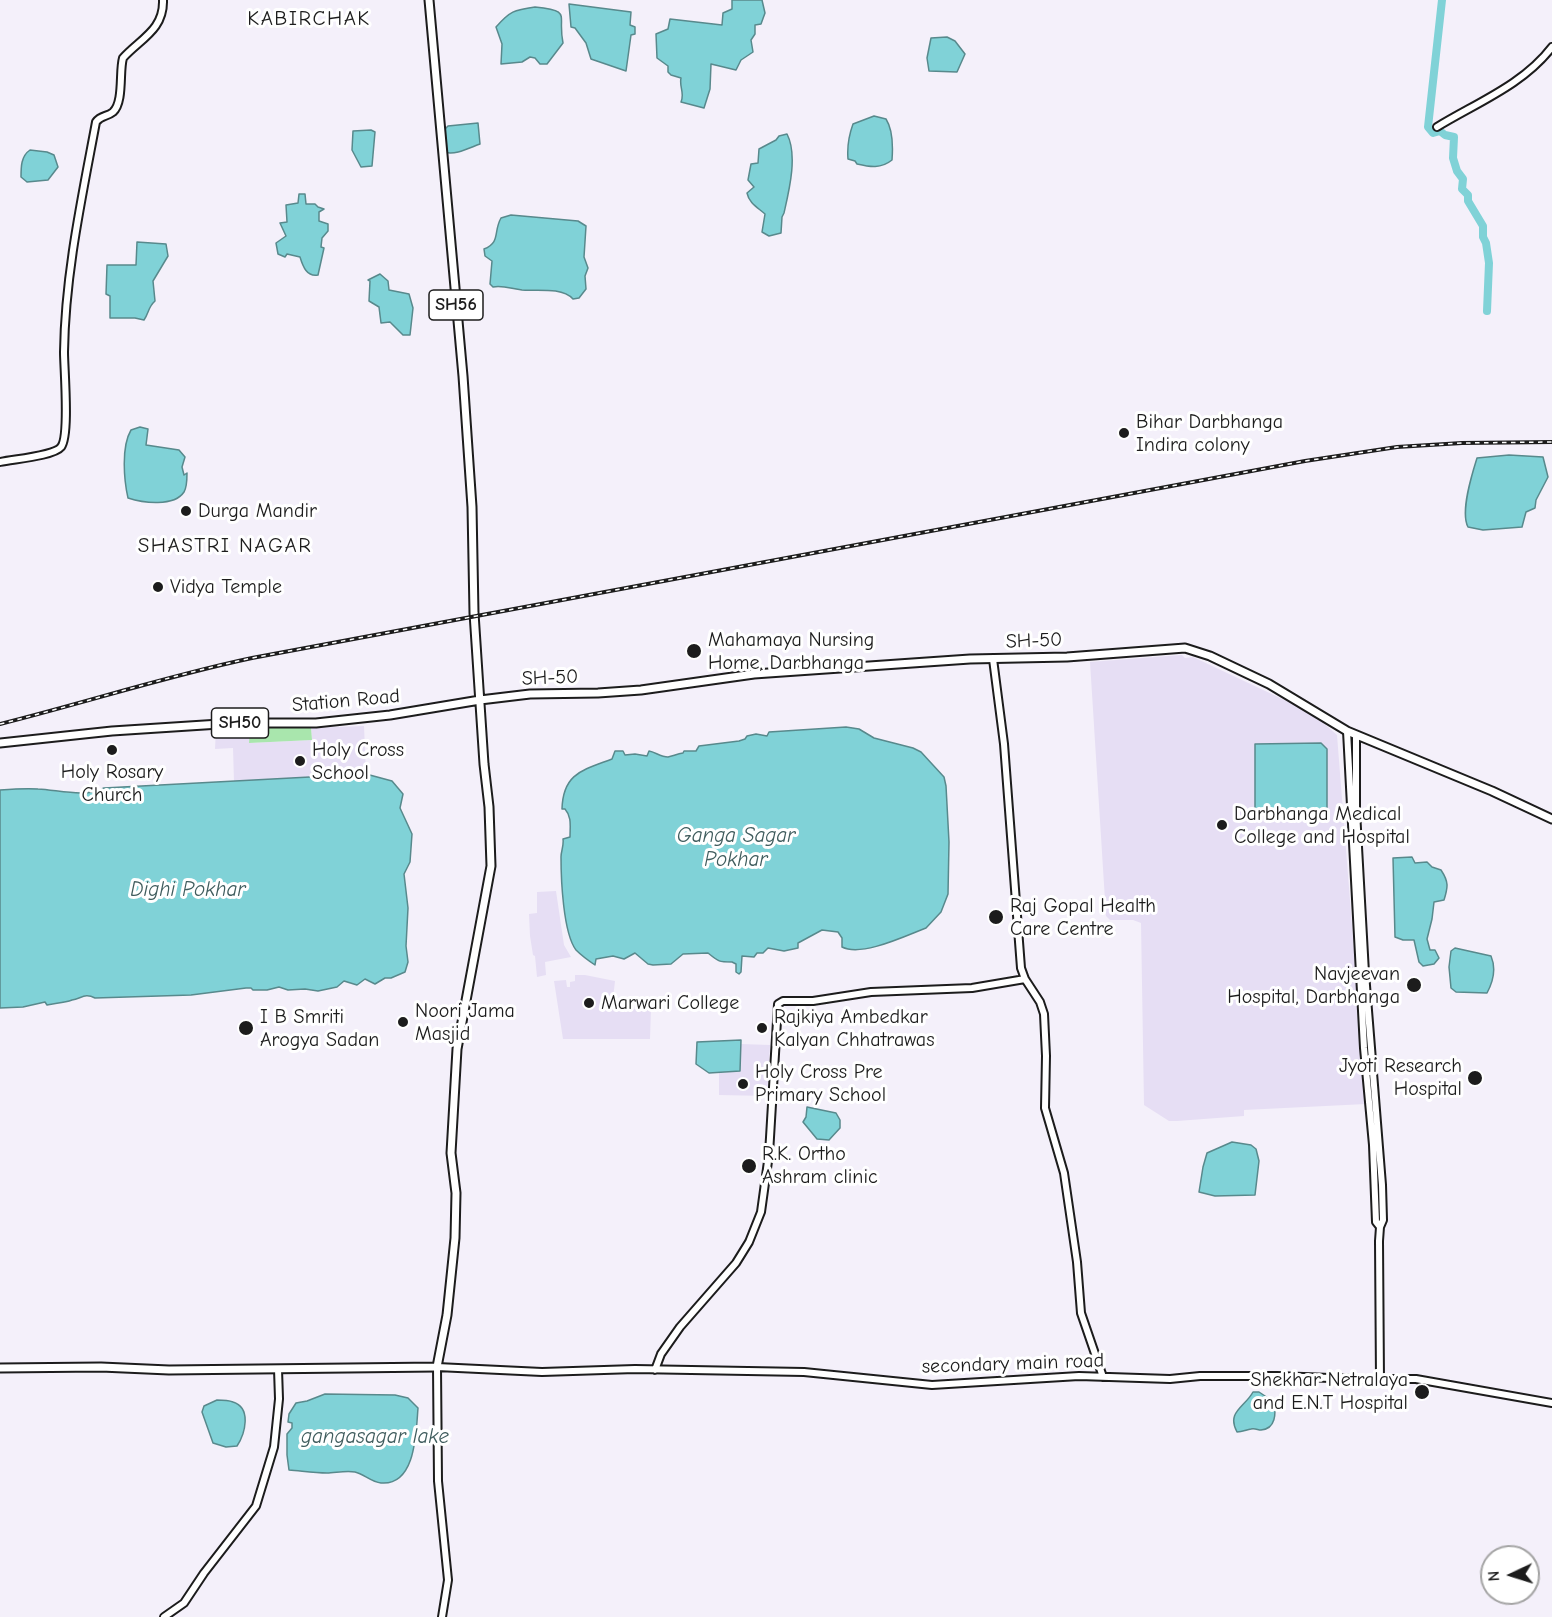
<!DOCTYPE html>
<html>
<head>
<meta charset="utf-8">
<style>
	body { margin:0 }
	#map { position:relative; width:1552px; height:1617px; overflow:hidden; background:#f4f0fa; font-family:"Comic Neue",sans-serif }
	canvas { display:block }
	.north { position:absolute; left:1480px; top:1545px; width:60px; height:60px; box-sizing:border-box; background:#fff; border:2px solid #a4a4a4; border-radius:50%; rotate:266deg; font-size:16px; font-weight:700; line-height:24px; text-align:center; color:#1c1c1c }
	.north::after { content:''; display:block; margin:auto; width:21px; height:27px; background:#1c1c1c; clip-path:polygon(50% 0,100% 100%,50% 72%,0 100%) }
</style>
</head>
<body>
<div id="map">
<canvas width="1552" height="1617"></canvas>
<div class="north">N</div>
</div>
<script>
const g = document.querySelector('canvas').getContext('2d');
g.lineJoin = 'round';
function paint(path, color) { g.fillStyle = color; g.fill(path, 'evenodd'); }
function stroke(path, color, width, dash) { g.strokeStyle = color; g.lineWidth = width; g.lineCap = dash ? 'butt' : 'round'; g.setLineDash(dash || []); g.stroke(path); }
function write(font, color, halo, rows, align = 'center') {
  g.font = font + ' "Comic Neue",sans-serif'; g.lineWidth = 6; g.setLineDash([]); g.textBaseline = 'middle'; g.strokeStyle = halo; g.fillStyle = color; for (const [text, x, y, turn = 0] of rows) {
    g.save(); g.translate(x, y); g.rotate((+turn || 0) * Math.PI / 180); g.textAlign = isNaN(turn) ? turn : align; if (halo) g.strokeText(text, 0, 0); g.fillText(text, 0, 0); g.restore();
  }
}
paint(new Path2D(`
	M1182,655L1185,658L1193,657L1312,713L1337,735L1366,1104L1244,1110V1116L1177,1121H1169L1144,1105L1141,923L1133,920H1110L1106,916L1090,662Z
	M235,726L250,727L249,743L312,740L311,728L364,726L366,774L234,782L233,748L215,749L216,729Z
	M556,891L564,945L571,957L545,962L546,975L537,977L535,956L533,955L530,936L529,914L537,913V892Z
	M575,975H585L615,981L613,998L631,1009L651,1008L650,1039H563L554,981L566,980L567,987H570V982L575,981Z
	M741,1044L770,1045L767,1096L719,1095V1073L740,1070Z`), '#e6def4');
paint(new Path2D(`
	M250,727L311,728L312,740L249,743Z`), '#a9e6ad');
const water = new Path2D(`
	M732,0H762L765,13L761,24L755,25V34L751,40L753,52L741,60L736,70L711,64L710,89L704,108L681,102C685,93 679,87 681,78L671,75L668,72V66L657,58L656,34L668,29L670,19L722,25L723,13L732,9Z
	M569,4L631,12L630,25L635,27V34L631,35L626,71L591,59L586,43L575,28L571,27Z
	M535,7C573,11 557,14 563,43L547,64H540L535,58L530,57L522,62L501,64L502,44L496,27C510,11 514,10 535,7Z
	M947,37L955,41L965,54L957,72L929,71L927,58L931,38Z
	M874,116L886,119C893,130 893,147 892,160C881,169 870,167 857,164L855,161L848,159C847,147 849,135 853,124Z
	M478,123L480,144C469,148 455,156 444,152L445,129L448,126Z
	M371,130L375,132L372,166L361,167L352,150L353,131Z
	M787,134C798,155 789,191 784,213L782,217L781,233L769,236L762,232L765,214C757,207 749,203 747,193L754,187L748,180L751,164L758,163L759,149L776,140L779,136Z
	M30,150L47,152L54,155L58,167L48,180L27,182L21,177C21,167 21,156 30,150Z
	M299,194H305L306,204H315L318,207L324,209L319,212V221L328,224V231L322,238L321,247L324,248L318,275C307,277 303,267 300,257L287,254L285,257L278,254L276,243L286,236L280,223L287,222L286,205L298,203Z
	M511,215L578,221L586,226L584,257L588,268L585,276L586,289L579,298L573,299C562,287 537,291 522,290C512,289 503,285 493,287L490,284L492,261L485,256L484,249C501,242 493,232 501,218Z
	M137,242L166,244L168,256L153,281L155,301C148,307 149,313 144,320L135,318H110V296L106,294L107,265H136Z
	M380,274L388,281L389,290L409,294L413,308L410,335H403L390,322L381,323L379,307L369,301L370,281L368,280Z
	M140,427L148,429L146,445L179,450L185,457L182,467L184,475L187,473C187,479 187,487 184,492C174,507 143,503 128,498C124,480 121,447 131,430Z
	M1509,455L1543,457L1548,477L1536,500L1535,508L1526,512L1522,527L1483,530L1468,527C1460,512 1472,474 1477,458Z
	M846,727L859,729L874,738L913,748L921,752L944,777L946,786L949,842L948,894L941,912L926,928C905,936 862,957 842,947V938L838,932L822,930L798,943V948L784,951L768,948L763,953H757L754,957L742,956L741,972L739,974L736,972V964L732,962C719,962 719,962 708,953L683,954L671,964L653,965L648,964L635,953L624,959L613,956L596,959L595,965C589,961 581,955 576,950C563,933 561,878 561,857C561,851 564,846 563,839L570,837C570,826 572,817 565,809H562C563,773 583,770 612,759L615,751H623L625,755L635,754L647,756L649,751C655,752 661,757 668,757C673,756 677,754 683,753L684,751H696L699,746L739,741L745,739L747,736L756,734L767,736L769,732Z
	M1321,743L1327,749V815L1262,814L1255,811V744Z
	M366,774L392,781L403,794L400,808L412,834L410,862L404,874L408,908L406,946L408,962L405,972L391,978H385L375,984L365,979L357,985L344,981L337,987L318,991L305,989L288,990L279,987L267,990H253L251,988H246L191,995L95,998C85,993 82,998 72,1000C64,1003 56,1003 47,1005L45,1002L23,1007L0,1008V790C13,789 26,788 38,789C59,790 85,798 104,788Z
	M1412,857L1415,863L1427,862L1432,867L1441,870C1449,882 1448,887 1444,900L1434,902L1432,919L1427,939L1430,950H1435L1439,958L1434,964L1423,966L1419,962L1414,940H1403L1395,937L1393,858Z
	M1455,948L1491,956C1496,968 1493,982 1487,993L1456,992L1451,988L1449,967L1451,951Z
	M741,1040L740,1071L709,1073L696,1064L697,1042Z
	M807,1107L836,1113L840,1120V1128L829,1140L817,1139L803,1122L806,1117Z
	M1232,1142L1251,1145L1256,1149L1259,1161L1255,1195L1215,1196L1199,1192L1203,1167L1207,1153Z
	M1253,1392H1259L1274,1402C1276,1413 1276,1429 1261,1430C1258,1430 1255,1428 1251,1429C1246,1430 1242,1432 1237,1432C1226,1412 1245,1407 1253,1392Z
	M325,1394L395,1395L408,1398L418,1408C416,1432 416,1486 381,1483C371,1482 364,1474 355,1472C346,1470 335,1473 327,1473C314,1473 302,1471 289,1470L287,1455V1434L292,1428V1423L288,1422L289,1414L296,1403L307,1401Z
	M217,1400C222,1400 228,1400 233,1402C252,1408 245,1434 237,1446L226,1447L213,1443L202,1412L204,1406Z`);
paint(water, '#80d2d7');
stroke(water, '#58898c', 1.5);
stroke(new Path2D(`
	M1442,0L1428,127L1433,133L1440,131L1445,135L1454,137L1453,158L1457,171L1463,179L1462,189L1468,195V201L1483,226V237L1486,243L1489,263L1487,311`), '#80d2d7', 8);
const secondary = new Path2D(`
	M1437,127C1476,103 1523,85 1552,47
	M0,462C13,459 54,456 61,447C70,436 64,369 64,352C65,275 82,197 96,122C101,115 107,117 113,112C124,102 119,71 123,58C140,39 164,30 163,0
	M993,659L1004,744L1021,968L1025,979L1040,1002L1044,1014L1046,1056L1045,1108L1064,1173L1077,1262L1081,1313L1103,1377
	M1347,731L1364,1048L1373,1145L1376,1222L1380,1227
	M1356,735V811L1365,973L1382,1185L1383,1220L1380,1227L1379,1241L1380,1380
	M655,1370L661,1354L680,1327L736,1263L749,1242L761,1212L769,1154L778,1004L783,1001H813L871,992L972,988L1025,979
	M164,1617L184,1603L204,1573L256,1506L274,1447L279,1399L278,1369
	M442,1617L448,1580L438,1481L437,1367L542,1372L635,1369L804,1372L932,1385L1079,1376L1170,1379L1200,1376H1277L1357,1379H1416L1552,1403`);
const primary = new Path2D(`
	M0,743L112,731L235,723H316L390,715L480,700L530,694L598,693L641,690L754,674L970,659L1067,657L1185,648L1210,656L1269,684L1347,731L1492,791L1552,819
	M0,1368L101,1367L169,1370L437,1367L447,1315L455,1238L456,1193L451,1153L457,1049L491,866L489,807L484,764L474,613L472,507L463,376L429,0`);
stroke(secondary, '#1c1c1c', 10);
stroke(primary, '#1c1c1c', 11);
stroke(secondary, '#fff', 6);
stroke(primary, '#fff', 7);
const rail = new Path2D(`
	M0,724C84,703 167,676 252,658L1305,461L1397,447L1462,443L1552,442`);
stroke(rail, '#1c1c1c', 4);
stroke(rail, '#fff', 1.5, [4.5]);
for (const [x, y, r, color] of [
	[1124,433,6,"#1c1c1c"],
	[186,511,6,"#1c1c1c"],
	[158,587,6,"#1c1c1c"],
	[694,651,8,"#1c1c1c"],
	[112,750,6,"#1c1c1c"],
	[300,761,6,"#1c1c1c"],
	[1222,825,6,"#1c1c1c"],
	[996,917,8,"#1c1c1c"],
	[1414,985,8,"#1c1c1c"],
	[589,1003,6,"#1c1c1c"],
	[403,1022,6,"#1c1c1c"],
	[246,1028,8,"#1c1c1c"],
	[762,1028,6,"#1c1c1c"],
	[1475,1078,8,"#1c1c1c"],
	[743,1084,6,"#1c1c1c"],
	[749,1166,8,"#1c1c1c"],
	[1422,1392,8,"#1c1c1c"]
]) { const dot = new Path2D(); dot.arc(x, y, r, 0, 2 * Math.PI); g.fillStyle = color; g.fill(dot); stroke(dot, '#fff', 2); }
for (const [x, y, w] of [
	[456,305,54],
	[240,723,57]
]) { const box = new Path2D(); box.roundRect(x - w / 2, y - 15, w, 30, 4.5); g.fillStyle = '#fff'; g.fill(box); stroke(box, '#1c1c1c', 1.5); }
write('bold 18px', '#1c1c1c', null, [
	["SH56",456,305],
	["SH50",240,723]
]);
write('20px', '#1c1c1c', '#fff', [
	["Bihar Darbhanga",1136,422],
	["Indira colony",1136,445],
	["Durga Mandir",198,511],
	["Vidya Temple",170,587],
	["Mahamaya Nursing",708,640],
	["Home, Darbhanga",708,663],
	["Holy Cross",312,750],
	["School",312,773],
	["Holy Rosary",112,772,"center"],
	["Church",112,795,"center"],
	["Darbhanga Medical",1234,814],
	["College and Hospital",1234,837],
	["Raj Gopal Health",1010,906],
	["Care Centre",1010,929],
	["Navjeevan",1400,974,"right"],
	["Hospital, Darbhanga",1400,997,"right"],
	["Marwari College",601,1003],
	["Noori Jama",415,1011],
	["Masjid",415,1034],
	["I B Smriti",260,1017],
	["Arogya Sadan",260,1040],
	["Rajkiya Ambedkar",774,1017],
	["Kalyan Chhatrawas",774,1040],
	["Jyoti Research",1462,1066,"right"],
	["Hospital",1462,1089,"right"],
	["Holy Cross Pre",755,1072],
	["Primary School",755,1095],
	["R.K. Ortho",762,1154],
	["Ashram clinic",762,1177],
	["Shekhar Netralaya",1408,1380,"right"],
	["and E.N.T Hospital",1408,1403,"right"]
], 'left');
write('20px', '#1c1c1c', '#fff', [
	["SH-50",1034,641,-2],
	["SH-50",550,678,-2],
	["Station Road",346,701,-5],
	["secondary main road",1013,1364,-2]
]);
g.letterSpacing = '1.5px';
write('21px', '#1c1c1c', '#fff', [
	["KABIRCHAK",309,19],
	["SHASTRI NAGAR",225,546]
]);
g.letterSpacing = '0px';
write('italic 21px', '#3f5c5d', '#fff', [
	["Ganga Sagar",736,836],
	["Pokhar",736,860],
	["Dighi Pokhar",188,890],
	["gangasagar lake",375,1437]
]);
</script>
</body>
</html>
